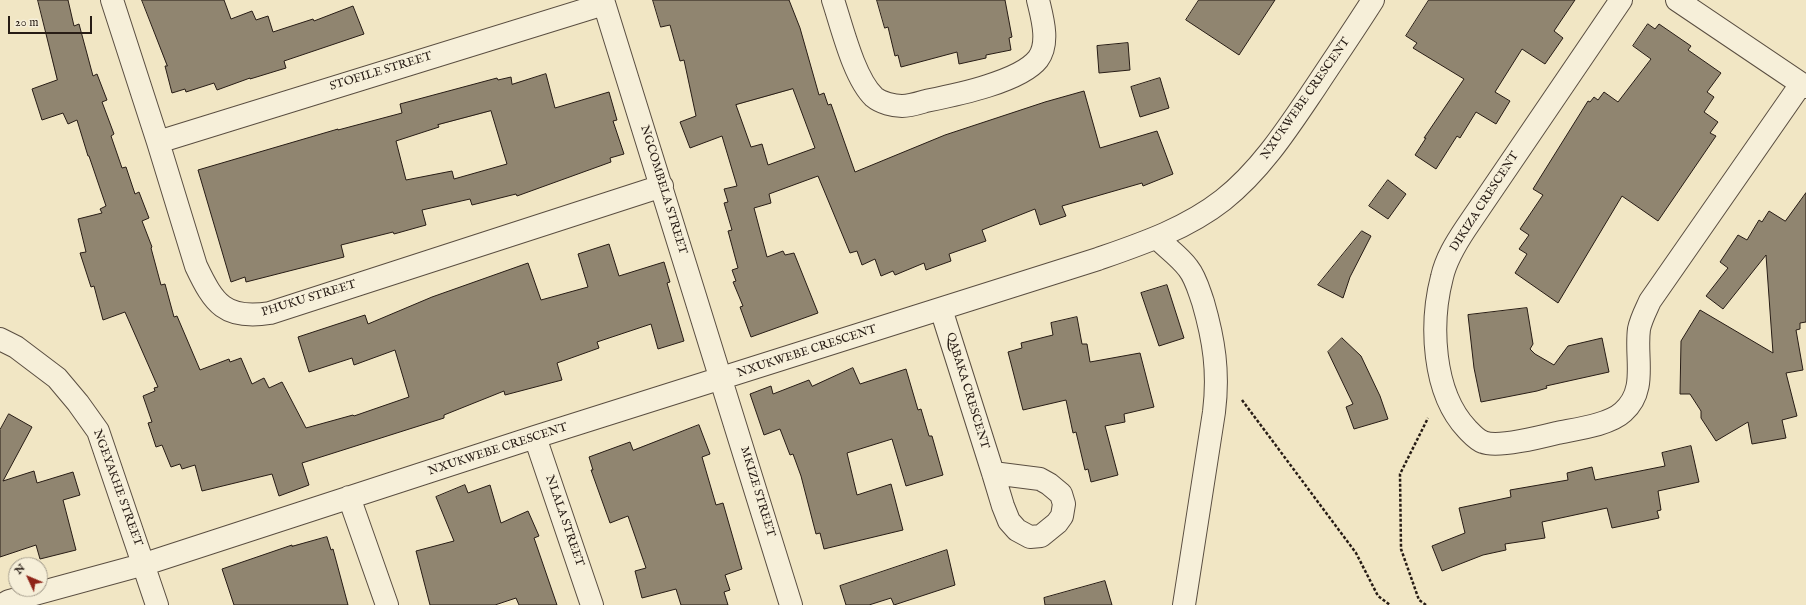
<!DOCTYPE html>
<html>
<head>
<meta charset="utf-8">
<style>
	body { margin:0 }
	#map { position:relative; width:1806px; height:605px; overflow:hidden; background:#f1e6c4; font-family:"IM FELL English",serif }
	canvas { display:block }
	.north { position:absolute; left:8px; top:557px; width:40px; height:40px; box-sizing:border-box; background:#f6efd9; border:1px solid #a39b8b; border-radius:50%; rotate:314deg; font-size:11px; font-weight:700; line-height:16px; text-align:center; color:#271c15 }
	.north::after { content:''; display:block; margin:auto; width:14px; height:18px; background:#8f2418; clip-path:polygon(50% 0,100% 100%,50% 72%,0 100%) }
	.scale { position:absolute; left:8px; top:16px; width:84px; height:18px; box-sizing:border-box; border:2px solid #271c15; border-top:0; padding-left:5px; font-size:12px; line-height:14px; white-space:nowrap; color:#271c15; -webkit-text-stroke:3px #f6efd9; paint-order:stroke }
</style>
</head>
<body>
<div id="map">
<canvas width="1806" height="605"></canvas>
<div class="north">N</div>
<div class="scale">20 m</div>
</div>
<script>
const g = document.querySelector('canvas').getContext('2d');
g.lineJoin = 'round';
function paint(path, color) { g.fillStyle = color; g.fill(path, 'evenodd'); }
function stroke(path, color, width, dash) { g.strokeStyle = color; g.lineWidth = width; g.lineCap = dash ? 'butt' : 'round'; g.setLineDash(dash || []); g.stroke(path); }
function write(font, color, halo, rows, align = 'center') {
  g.font = font + ' "IM FELL English",serif'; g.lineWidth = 3; g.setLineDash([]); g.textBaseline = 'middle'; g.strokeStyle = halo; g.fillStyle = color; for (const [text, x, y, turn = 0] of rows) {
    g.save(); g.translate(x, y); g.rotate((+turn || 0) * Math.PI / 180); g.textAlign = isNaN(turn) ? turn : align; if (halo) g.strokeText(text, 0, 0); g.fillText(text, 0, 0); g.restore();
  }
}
const building = new Path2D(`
	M38,0H68L74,26L79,24L93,76L97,74L107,100L102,102L114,134L111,136L122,168L126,167L135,194L139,192L149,218L142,221L152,247L151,248L161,285L165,284L174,317L177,316L200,370L229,359L230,362L241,358L252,384L264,378L269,388L282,382L306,428L353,415L354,416L409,397L395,350L354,365L352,358L309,372L298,337L365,315L368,324L432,297L528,263L541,300L588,287L578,254L609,244L619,276L664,262L670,282L667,283L684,341L658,349L651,324L597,342L599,348L557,363L562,380L505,395L504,391L444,415V418L302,463L309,485L279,496L272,474L202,491L195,465L182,469L180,464L171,467L162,445L156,447L148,423L152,422L143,396L155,391L154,388L158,387L125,312L103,320L94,286L91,287L80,253L86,252L78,219L102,213L100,209L106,206L89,156H88L77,120L68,124L63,113L42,120L32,89L57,80Z
	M142,0H224L231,19L252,11L256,20L268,16L273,32L313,19L314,21L353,6L364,34L284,61L286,68L250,79V78L217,90L214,83L186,92L185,89L172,93L165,66H167Z
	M653,0H789L800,28L819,95L824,93L828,105L831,104L855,172L945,135L1045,102L1084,91L1100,148L1157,131L1173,174L1143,186L1142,183L1062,206L1066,216L1040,225L1035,209L982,230L986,241L949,254L951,261L926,270L924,263L895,275L893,271L881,276L875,259L862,265L857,251L850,253L818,176L769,194L771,203L754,208L767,257L783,251L785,255L794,253L818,313L751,337L740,307L743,306L733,282L736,281L732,270L738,268L728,231L732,230L724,203L728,202L724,189L737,186L722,136L690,148L680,122L696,116L684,60L680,61L670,25L661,27ZM793,89L815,148L768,165L762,144L751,147L736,105Z
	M877,0H1005L1012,37L1009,38L1011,50L986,55V58L959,64L957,52L901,67L898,55L895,56L888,27L885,28Z
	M1199,0H1275L1239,55L1186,20Z
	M1429,0H1575L1554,31L1563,38L1545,64L1522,49L1495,92L1510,101L1496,124L1476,112L1460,138L1457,136L1436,169L1415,155L1426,138H1424L1464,79L1413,48L1417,43L1406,36Z
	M1648,24L1655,29L1659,24L1691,46L1688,50L1721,73L1707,92L1714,97L1704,112L1718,122L1710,133L1716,136L1658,221L1622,196L1558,303L1515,273L1527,254L1519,249L1529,235L1520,229L1543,195L1533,189L1588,101L1590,102L1594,97L1598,100L1604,92L1618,102L1651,59L1633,46Z
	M1128,43L1130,70L1099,73L1097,46Z
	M546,74L555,108L609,92L617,120L613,121L624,154L610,158L611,162L517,196L516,194L472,205L470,199L422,210L426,225L394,234L393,232L341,245L344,257L246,282L245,277L231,282L198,170L338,129V130L402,113L400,104L497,78L498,80L511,77L512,84ZM491,111L507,164L454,179L452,171L406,180L396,141L439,127L438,125Z
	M1160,78L1169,108L1140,117L1131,87Z
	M1388,180L1406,194L1388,219L1369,206Z
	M1806,193V322L1800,323V329L1796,330L1803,370L1786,373L1797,416L1782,420L1786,438L1752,444L1748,422L1716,441L1701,418V411L1690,394H1680L1681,341L1700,310L1773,353L1766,255L1723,309L1706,296L1728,268L1720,262L1738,235L1747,240L1759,220L1762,222L1769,211L1785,221Z
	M1362,231L1371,236L1350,277L1343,298L1318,285Z
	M1167,285L1184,338L1159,346L1141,293Z
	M1527,308L1533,344L1530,349L1535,354L1554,365L1568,346L1602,338L1609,372L1546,386L1547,388L1537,391L1481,402L1474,368L1468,315Z
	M1077,317L1082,344H1087L1090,362L1140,353L1154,407L1124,414L1125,422L1105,426L1118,475L1091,482L1088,469L1085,470L1076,432L1073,433L1066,400L1023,410L1008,352L1022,348L1021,343L1053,335L1051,323Z
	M1342,338L1361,356L1380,396L1388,419L1354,429L1346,407L1353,404L1328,352Z
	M853,368L860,384L906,369L918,410L921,409L929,436H932L943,475L906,486L892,439L847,453L857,495L891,484L903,530L824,549L820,533L816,534L801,476L793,454L790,455L780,429L764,435L750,394L771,386L773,394L809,380L812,386Z
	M9,414L32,427L3,481L34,471L37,483L73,472L80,495L63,500L76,550L40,559L36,545L0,557V430Z
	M699,425L710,454L702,457L716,505L723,503L742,569L725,575L730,590L724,592L728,605H681L676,589L642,598L635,571L646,568L628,516L610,523L591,470H593L589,457L630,442L633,450Z
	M1691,446L1699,482L1658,491L1661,510L1657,511L1659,518L1612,528L1607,508L1542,522L1545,538L1505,544L1506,550L1483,555L1442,571L1432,546L1465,533L1459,508L1511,497L1510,490L1568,480L1567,473L1592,467L1595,480L1665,466L1662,453Z
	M465,485L468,493L490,485L501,523L528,511L539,536L534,538L557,605H519L516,598L495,605H430L416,551L454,541L436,497Z
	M327,537L331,550L333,549L348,605H234L222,569L292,545V546Z
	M947,550L955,585L894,605L891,598L869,605H846L840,586Z
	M1105,581L1112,605H1045L1044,598Z`);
paint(building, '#908570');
stroke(building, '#271c15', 1);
const minor = new Path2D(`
	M112,0L158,142L196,266C214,304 225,320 270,313L662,186
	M603,0L791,605
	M833,0C842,27 854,78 874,97C881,103 894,106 902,106C910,106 919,103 926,101C955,95 1020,82 1038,59C1050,43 1042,17 1038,0
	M1621,0L1466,228C1456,243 1446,259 1442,277C1430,323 1432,392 1467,429C1471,433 1477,440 1483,442C1497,448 1541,437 1557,433C1576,429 1609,425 1623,412C1648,390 1635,358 1639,329C1641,319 1646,310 1650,301L1801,84
	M1677,0L1806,87
	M158,142L604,4
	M1157,238C1167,248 1180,257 1188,268C1196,278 1199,291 1203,302C1214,340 1219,372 1214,412L1184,605
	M941,309L993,473L1003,506L1009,521L1017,530L1030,537L1041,536L1057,523L1062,516L1064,504L1061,494L1049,484L1040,479L993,473
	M0,339L16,347L57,378L78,403L98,431L157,605
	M535,437L592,605
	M349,497L387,605
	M2,605L9,601L145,564L535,437L1098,259C1141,244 1186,229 1223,200C1261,170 1288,128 1315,88C1334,59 1354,30 1373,0`);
stroke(minor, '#5a4e41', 24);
stroke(new Path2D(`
	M1242,400L1356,553L1378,596L1390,605
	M1426,605L1419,600L1401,549L1400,474L1428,418`), '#271c15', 2.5, [3, 2]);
stroke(minor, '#f6efd9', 22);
write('12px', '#271c15', '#f6efd9', [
	["STOFILE STREET",381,72,-17],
	["NXUKWEBE CRESCENT",1306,99,-55],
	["NGCOMBELA STREET",663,190,73],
	["DIKIZA CRESCENT",1485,202,-57],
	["PHUKU STREET",309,299,-17],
	["NXUKWEBE CRESCENT",807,352,-18],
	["QABAKA CRESCENT",967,391,73],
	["NXUKWEBE CRESCENT",498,450,-18],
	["NGEYAKHE STREET",117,488,70],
	["MKIZE STREET",757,492,73],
	["NLALA STREET",564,521,71]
]);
</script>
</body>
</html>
